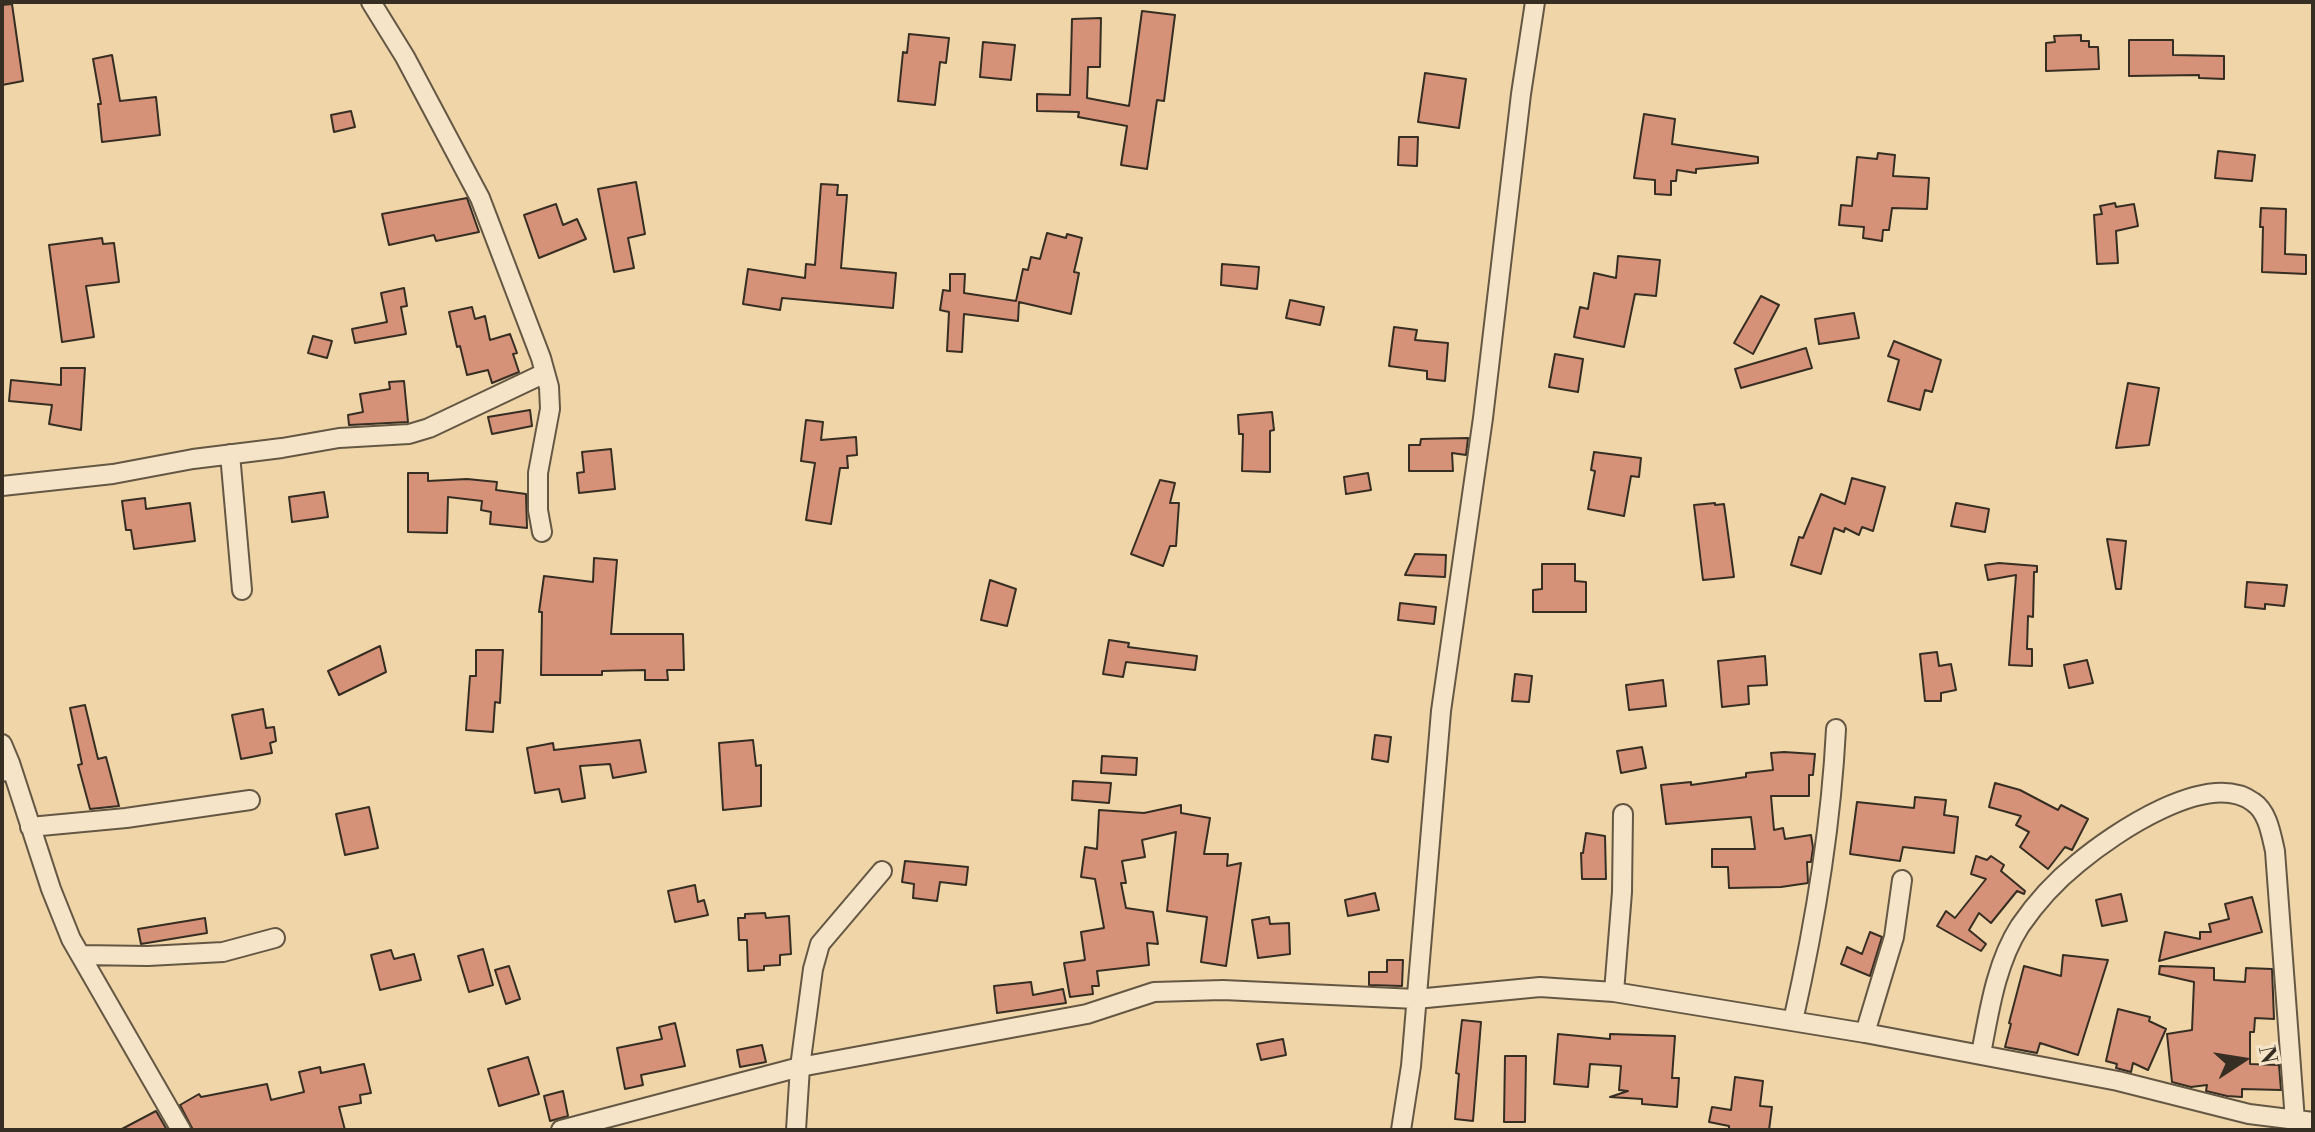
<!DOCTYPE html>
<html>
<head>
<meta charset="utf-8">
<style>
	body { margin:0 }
	#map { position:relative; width:2315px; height:1132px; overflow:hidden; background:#f0d5a9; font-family:"Libre Bodoni",serif }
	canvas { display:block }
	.frame { position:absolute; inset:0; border:4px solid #362e22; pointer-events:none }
	.north { position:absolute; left:2203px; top:1020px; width:80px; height:80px; -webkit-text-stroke:6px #f5e4c7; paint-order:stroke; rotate:78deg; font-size:22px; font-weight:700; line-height:32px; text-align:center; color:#362e22 }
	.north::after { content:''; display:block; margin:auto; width:28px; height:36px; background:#362e22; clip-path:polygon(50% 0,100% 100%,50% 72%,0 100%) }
</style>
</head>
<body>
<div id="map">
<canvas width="2315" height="1132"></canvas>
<div class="frame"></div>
<div class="north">N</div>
</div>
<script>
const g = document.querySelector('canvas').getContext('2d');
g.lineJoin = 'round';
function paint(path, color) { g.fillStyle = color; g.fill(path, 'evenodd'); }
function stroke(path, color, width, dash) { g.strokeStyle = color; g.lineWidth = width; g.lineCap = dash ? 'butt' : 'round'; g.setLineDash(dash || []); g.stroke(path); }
const building = new Path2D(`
	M12,4L23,81L2,85V5Z
	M1142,11L1175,15L1164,101L1157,100L1147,169L1121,165L1127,126L1078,117L1079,112L1037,111V94L1070,95L1072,19L1101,18L1100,67H1088L1087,98L1129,106Z
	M909,34L949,38L946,63L940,62L935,105L898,101L903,52L907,53Z
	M2081,35V41H2089V47H2098L2099,69L2046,71V43L2055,42L2054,36Z
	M2129,40H2173V55L2224,56V79L2199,78V75L2129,76Z
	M983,42L1015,45L1011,80L980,77Z
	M112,55L120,101L156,97L160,135L102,142L98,104H101L93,59Z
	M1425,73L1466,79L1459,128L1418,122Z
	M351,111L355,127L334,132L331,115Z
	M1644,114L1675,119L1672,144L1758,157V163L1696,169V173L1677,170L1676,181H1671V195L1655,194V180L1634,178Z
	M1399,137H1418L1417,166L1398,165Z
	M2218,151L2255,155L2252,181L2215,178Z
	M1878,153L1895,155L1893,176L1929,178L1927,209L1892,208L1889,230H1883L1882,241L1863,238L1864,227L1839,225L1841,205L1852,206L1857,157L1877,159Z
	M636,182L645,234L628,238L634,268L614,272L598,189Z
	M821,184L838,185L837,195H847L841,268L896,273L893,308L782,298L780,310L743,304L748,269L805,278L806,264L815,265Z
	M467,198L479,232L436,241L434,235L389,245L382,214Z
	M2115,203L2116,207L2134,204L2138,226L2116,231L2118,263L2097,264L2094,215L2102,214L2100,206Z
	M556,204L563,225L577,219L586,239L539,258L524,215Z
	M2261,208L2286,209L2285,254L2306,255V274L2262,272L2263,227H2260Z
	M1047,233L1066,238L1067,234L1082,238L1074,272L1079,273L1071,314L1019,302L1018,321L964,314L962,352L947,351L949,312L940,310L943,290L950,291V274H965L964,293L1016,301L1023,269L1028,270L1031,257L1040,259Z
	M102,238L103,244L114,243L119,282L86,286L94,337L62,342L49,245Z
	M1618,256L1660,260L1656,296L1635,294L1624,347L1574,337L1580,307L1588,309L1594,273L1616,278Z
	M1222,264L1259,267L1257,289L1221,285Z
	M404,288L407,306L401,307L406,334L355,343L352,329L387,322L381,293Z
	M1761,296L1779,305L1753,354L1734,343Z
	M1290,300L1324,307L1320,325L1286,318Z
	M472,307L475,319L485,316L490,340L510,334L517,353L513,354L519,372L492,383L488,370L467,375L460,346L457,347L449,312Z
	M1854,313L1859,338L1819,344L1815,319Z
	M1394,327L1417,330L1415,340L1448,343L1445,381L1427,379V371L1389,366Z
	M313,336L332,341L327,358L308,353Z
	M1894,341L1941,360L1932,392L1925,390L1920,410L1888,401L1899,360L1888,356Z
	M1806,348L1812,368L1741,388L1735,369Z
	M1555,354L1583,359L1578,392L1549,387Z
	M61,368H85L81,430L49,424L52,405L9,401L11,380L61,385Z
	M404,381L408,422L349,425L348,415L363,412L360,394L390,389L389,382Z
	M2128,383L2159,388L2149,445L2116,448Z
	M530,410L532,426L492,434L488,417Z
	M1272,412L1274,430L1270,431V472L1242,471L1243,434H1239L1238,415Z
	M806,420L823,422L821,440L856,437L857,455L847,456L848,468H840L831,524L806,520L815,463L801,461Z
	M1468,438L1466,455L1452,453L1453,471H1409V445H1420L1421,439Z
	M611,449L615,489L579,493L577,473L584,472L582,452Z
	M1594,452L1641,458L1639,477L1631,476L1624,516L1588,509L1595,471L1591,470Z
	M408,473H428V481L467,479L497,482L496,490L526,494L527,528L490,524L491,512L481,510L482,501L448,497L447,533L408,532Z
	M1368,473L1371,490L1346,494L1344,477Z
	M1852,478L1885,487L1873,531L1862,527L1859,535L1845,528L1844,532L1834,528L1821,574L1791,565L1799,537L1803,538L1821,494L1845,504Z
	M1160,480L1175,483L1170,503H1179L1176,546H1170L1163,566L1131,554Z
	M324,492L328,517L292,522L289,497Z
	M145,498L146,509L190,503L195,541L134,549L131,530H126L122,501Z
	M1715,503V505L1724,504L1734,577L1703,580L1694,505Z
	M1956,503L1989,509L1985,532L1951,526Z
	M2107,539L2126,541L2121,589H2116Z
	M1415,554L1446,555L1445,577L1405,575Z
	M594,558L617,560L611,634H683L684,670H667L668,680H645V670L602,671V675H541L542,612H539L544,576L593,582Z
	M1999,563L2037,566V572H2034L2033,617L2028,616L2027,649H2032V666L2009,665L2016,575L1988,580L1985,565Z
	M1542,564H1575V581L1586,582V612H1533V590L1542,589Z
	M990,580L1016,589L1007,626L981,620Z
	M2247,582L2287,585L2284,606L2265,604V609L2245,607Z
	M1400,603L1436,607L1434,624L1398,620Z
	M1109,640L1129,643L1128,647L1197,656L1195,670L1126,662L1123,677L1103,674Z
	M380,646L386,672L339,695L328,671Z
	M476,650H503L500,703L495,702L493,732L466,730L470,676H476Z
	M1937,652L1939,666L1951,664L1956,690L1941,693V701H1925L1920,654Z
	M1765,656L1767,685L1748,686L1749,704L1722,707L1718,661Z
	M2087,660L2093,683L2069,688L2064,665Z
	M1515,674L1532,676L1529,702L1512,701Z
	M1663,680L1666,706L1629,710L1626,685Z
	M85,705L98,759L106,757L119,806L90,809L78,765L82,764L70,708Z
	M263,709L266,728L274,727L276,741L270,743L272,753L241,759L232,715Z
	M1375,735L1391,737L1388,762L1372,759Z
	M640,740L646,772L613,778L610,764L580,766L585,798L562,802L559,789L535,793L527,748L553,743L554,750Z
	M753,740L756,766L761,765V806L723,810L719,743Z
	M1642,747L1646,768L1621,773L1617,751Z
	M1784,752L1815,754L1813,775H1809V796H1771L1774,830L1783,828L1785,839L1811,835L1813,848L1811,862H1807L1808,883L1781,887L1729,888L1728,867H1712V849H1755L1751,817L1666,824L1661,785L1691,782V785L1746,777V773L1773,770L1771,753Z
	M1102,756L1137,758L1136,775L1101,773Z
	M1073,781L1111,783L1109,803L1072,800Z
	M1995,783L2020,790L2058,810L2061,805L2088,819L2072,850L2065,847L2048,869L2020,847L2029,832L2016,825L2021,816L1989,807Z
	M1915,797L1946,800L1944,815L1958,817L1954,853L1903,847L1900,861L1850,854L1857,802L1914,808Z
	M1181,805V813L1210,818L1204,854H1228L1227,866L1241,863L1226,966L1201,962L1207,917L1167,911L1176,832L1142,840L1145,857L1122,861L1126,883H1121L1126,908L1153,912L1158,944L1147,943L1149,965L1097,971L1099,986H1092L1093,994L1070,997L1064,963L1085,960L1081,932L1104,928L1095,879L1081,877L1085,847L1097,849L1099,810L1144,813Z
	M369,807L378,848L345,855L336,814Z
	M1586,833L1605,836L1606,879H1582L1581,853H1583Z
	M1976,856L1987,860L1991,856L2004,865L2001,871L2025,891L2024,894L2017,891L1991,923L1979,913L1969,930L1986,944L1981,951L1937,926L1946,911L1955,918L1986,879L1971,874Z
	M905,861L968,867L966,885L940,882L937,901L913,898L914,884L902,882Z
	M695,885L698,902L704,900L708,915L675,922L668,891Z
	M1375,893L1379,910L1348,916L1345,900Z
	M2121,894L2127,921L2102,926L2096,900Z
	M2252,897L2262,932L2159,961L2165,932L2200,939V932H2211L2209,924L2229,919L2225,904Z
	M765,913L766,918L789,916L791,954L780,955V965L764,966V970L748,971L747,940H739L738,918H745V914Z
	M1269,917L1270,924L1289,923L1290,954L1258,958L1252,920Z
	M205,918L207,933L141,944L138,929Z
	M1870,932L1882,937L1870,976L1841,964L1847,947L1862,954Z
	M483,949L493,985L469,992L458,956Z
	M391,950L394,959L414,954L421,980L380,990L371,955Z
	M2063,955L2108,960L2078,1055L2040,1043L2037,1053L2005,1047L2011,1024L2009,1023L2024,966L2061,976Z
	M1387,960H1403L1402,986L1369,985V972H1387Z
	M509,966L520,999L506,1004L495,970Z
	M2160,966L2214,968V980L2245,982L2246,968L2272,969L2274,1019L2255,1018L2254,1032H2250V1064L2279,1065L2281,1090L2242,1089V1097L2227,1096L2206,1091L2207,1085L2191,1087L2172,1082L2167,1034L2192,1030L2194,982L2159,974Z
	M1031,982L1033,995L1063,989L1066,1003L997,1013L994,986Z
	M2118,1009L2150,1017L2149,1021L2166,1029L2148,1070L2133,1063L2131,1072L2116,1068L2117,1064L2106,1061Z
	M1462,1020L1481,1022L1473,1121L1455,1119L1459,1074L1456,1073Z
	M675,1023L685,1066L641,1075L643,1085L625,1089L617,1048L662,1039L659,1027Z
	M1558,1034L1610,1039V1034L1675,1036L1672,1078H1679L1677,1107L1642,1104V1099L1610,1097L1628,1091L1619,1090L1621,1066L1590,1064L1588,1087L1554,1084Z
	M1283,1039L1286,1055L1261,1060L1257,1044Z
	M762,1045L766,1062L740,1067L737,1050Z
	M1505,1056H1526L1525,1122H1504Z
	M528,1057L539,1094L499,1106L488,1069Z
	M364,1064L371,1093L360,1095L361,1103L339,1107L345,1130H193L180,1105L199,1094L201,1097L267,1084L271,1100L304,1092L299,1072L320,1067L321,1073Z
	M1735,1077L1763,1081L1760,1106L1772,1107L1769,1130H1729V1126L1709,1122L1712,1107L1731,1110Z
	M563,1091L568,1116L550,1121L544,1096Z
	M156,1111L167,1130H120Z`);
paint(building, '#d59278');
stroke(building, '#362e22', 2);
const minor = new Path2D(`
	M371,2L405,57L480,198L541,358L549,387L550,409L538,473V510L542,532
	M230,454L242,590
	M2,486L113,474L193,459L282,448L339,438L409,434L429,428L545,373
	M2,744L10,763L2,772
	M10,763L51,889L71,939L181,1130
	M30,827L126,818L250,800
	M81,955L148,956L223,952L275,938
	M1614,992L1622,892L1623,814
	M1793,1021C1815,924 1831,829 1836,729
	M1865,1033L1894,937L1902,880
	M1981,1054C1989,1012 1996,963 2020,926C2035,904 2057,880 2078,863C2114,833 2208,769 2253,802C2268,812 2271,834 2275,851L2295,1121
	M561,1130L800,1067L1087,1014L1154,992L1223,990L1416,999L1540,987L1614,992L1865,1033L2118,1081L2249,1114L2313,1122
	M796,1130L800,1067L813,969L820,944L882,871
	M1401,1130L1411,1066L1441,711L1483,418L1521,94L1535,2`);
stroke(minor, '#645844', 22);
stroke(minor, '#f5e4c7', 18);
</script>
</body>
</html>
